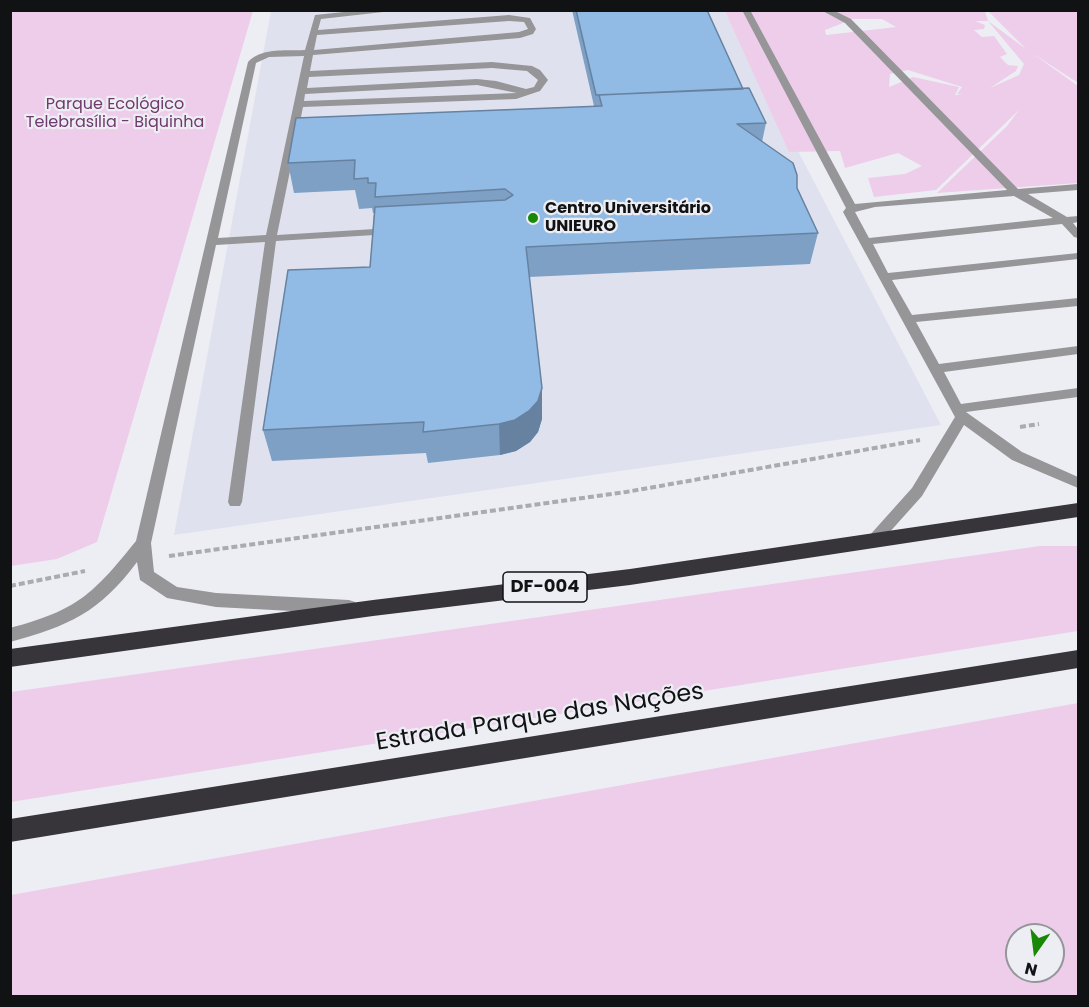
<!DOCTYPE html>
<html>
<head>
<meta charset="utf-8">
<style>
	body { margin:0 }
	#map { position:relative; width:1089px; height:1007px; overflow:hidden; background:#edeef4; font-family:Poppins,sans-serif }
	canvas { display:block }
	.frame { position:absolute; inset:0; border:12px solid #111213; pointer-events:none }
	.north { position:absolute; left:1005px; top:923px; width:60px; height:60px; box-sizing:border-box; background:#edeef4; border:2px solid #95969a; border-radius:50%; rotate:194deg; font-size:16px; font-weight:700; line-height:24px; text-align:center; color:#111213 }
	.north::after { content:''; display:block; margin:auto; width:21px; height:27px; background:#188806; clip-path:polygon(50% 0,100% 100%,50% 72%,0 100%) }
</style>
</head>
<body>
<div id="map">
<canvas width="1089" height="1007"></canvas>
<div class="frame"></div>
<div class="north">N</div>
</div>
<script>
const g = document.querySelector('canvas').getContext('2d');
g.lineJoin = 'round';
function paint(path, color) { g.fillStyle = color; g.fill(path, 'evenodd'); }
function stroke(path, color, width, dash) { g.strokeStyle = color; g.lineWidth = width; g.lineCap = dash ? 'butt' : 'round'; g.setLineDash(dash || []); g.stroke(path); }
function write(font, color, halo, rows, align = 'center') {
  g.font = font + ' Poppins,sans-serif'; g.lineWidth = 4.5; g.setLineDash([]); g.textBaseline = 'middle'; g.strokeStyle = halo; g.fillStyle = color; for (const [text, x, y, turn = 0] of rows) {
    g.save(); g.translate(x, y); g.rotate((+turn || 0) * Math.PI / 180); g.textAlign = isNaN(turn) ? turn : align; if (halo) g.strokeText(text, 0, 0); g.fillText(text, 0, 0); g.restore();
  }
}
paint(new Path2D(`
	M271,11H725L941,425L174,535Z`), '#dfe2ee');
paint(new Path2D(`
	M10,11H253L97,542L57,559L11,566Z
	M725,11H985L988,21L1026,49L988,11H1078V83L1032,53L1078,86V183L937,193L1007,126L1019,110L936,190L874,197L868,178L905,174L922,166L898,153L845,168L840,151L789,152ZM847,19H882L896,27L826,35L825,30L848,21ZM975,21H988L1024,64L1019,75L990,88L1016,71L1018,66L1008,65L1000,57L1007,54L994,36L982,37L974,30L984,29L985,25ZM908,70L962,87L957,94L962,95H955L959,87L913,77L889,87L890,74Z
	M1040,546H1078V631L11,802V692Z
	M1078,703V996H11V895ZM1017,935H1053V971H1017Z`), '#eecdea');
stroke(new Path2D(`
	M1020,427L1039,424
	M169,556L626,492L920,440
	M10,586L85,571`), '#aaabb0', 4, [6, 3]);
paint(new Path2D(`
	M363,10H401L321,19L318,30L509,15L530,18L536,29L533,34L520,38L313,55L310,71L492,62L532,66L540,70L548,80L540,91L516,99L303,107L277,235L391,228L397,231L391,234L276,241L242,502L240,506H230L228,502L265,242L216,245L151,543L154,572L177,587L216,593L349,600L355,602L357,607L355,612L349,614L216,607L167,598L140,580L137,562C100,612 69,626 10,642V628C78,610 93,594 136,541L248,62C262,47 286,51 305,50L315,15ZM509,21L524,22L528,29L519,32L314,50L317,35ZM304,56L266,235L218,238L256,63L269,57ZM492,68L527,71L538,80L534,87L526,89L496,81L477,79L307,88L309,77ZM477,85L517,93L304,101L305,94Z
	M742,10H750L855,204L1007,190L845,23L821,10H833L851,19L1018,189L1078,184V190L1028,194L1067,217L1078,216V222L1073,223L1078,229V238L1074,237L1062,224L873,244L888,273L1078,253V259L892,280L912,315L1078,298V306L916,322L939,364L1078,346V354L944,372L961,404L1078,388V397L966,412L1022,452L1078,477V488L1012,460L964,425L922,496L879,544H869L866,540L869,536L912,488L955,417L843,212L846,208ZM1014,196L1053,218L869,238L855,212L875,207Z`), '#969598');
paint(new Path2D(`
	M1078,503V517L630,585L373,616L10,667V649L373,600L630,569Z
	M1078,650V668L10,842V819Z`), '#373539');
paint(new Path2D(`
	M572,10H707L743,89L766,123L762,142L797,188L818,233L810,264L529,277L542,419L538,432L530,442L516,451L500,455L428,463L426,453L272,461L263,430L370,267L374,213H373L372,208L359,209L355,190L294,193L288,163L594,106Z`), '#7da0c4');
paint(new Path2D(`
	M542,388V419L538,432L530,442L516,451L500,455L499,424Z`), '#6682a0');
const building = new Path2D(`
	M576,10H707L743,89L596,95Z
	M749,88L766,123L737,124L793,163L797,175V188L818,233L526,247L542,388L538,401L529,411L515,420L499,424L423,432L424,422L263,430L288,270L370,267L375,207L505,200L513,195L505,189L375,197L376,183H368V178L354,179L355,160L288,163L296,118L602,106L599,95Z`);
paint(building, '#91bae4');
stroke(building, '#6682a0', 1.5);
for (const [x, y, r, color] of [
	[533,218,6,"#188806"]
]) { const dot = new Path2D(); dot.arc(x, y, r, 0, 2 * Math.PI); g.fillStyle = color; g.fill(dot); stroke(dot, '#edeef4', 2); }
write('16px', '#70396c', '#edeef4', [
	["Parque Ecológico",115,105],
	["Telebrasília - Biquinha",115,123]
]);
write('bold 16px', '#111213', '#edeef4', [
	["Centro Universitário",545,209],
	["UNIEURO",545,227]
], 'left');
for (const [x, y, w] of [
	[545,587,84]
]) { const box = new Path2D(); box.roundRect(x - w / 2, y - 15, w, 30, 4.5); g.fillStyle = '#edeef4'; g.fill(box); stroke(box, '#111213', 1.5); }
write('bold 18px', '#111213', null, [
	["DF-004",545,587]
]);
write('24px', '#111213', '#edeef4', [
	["Estrada Parque das Nações",540,718,-9]
]);
</script>
</body>
</html>
